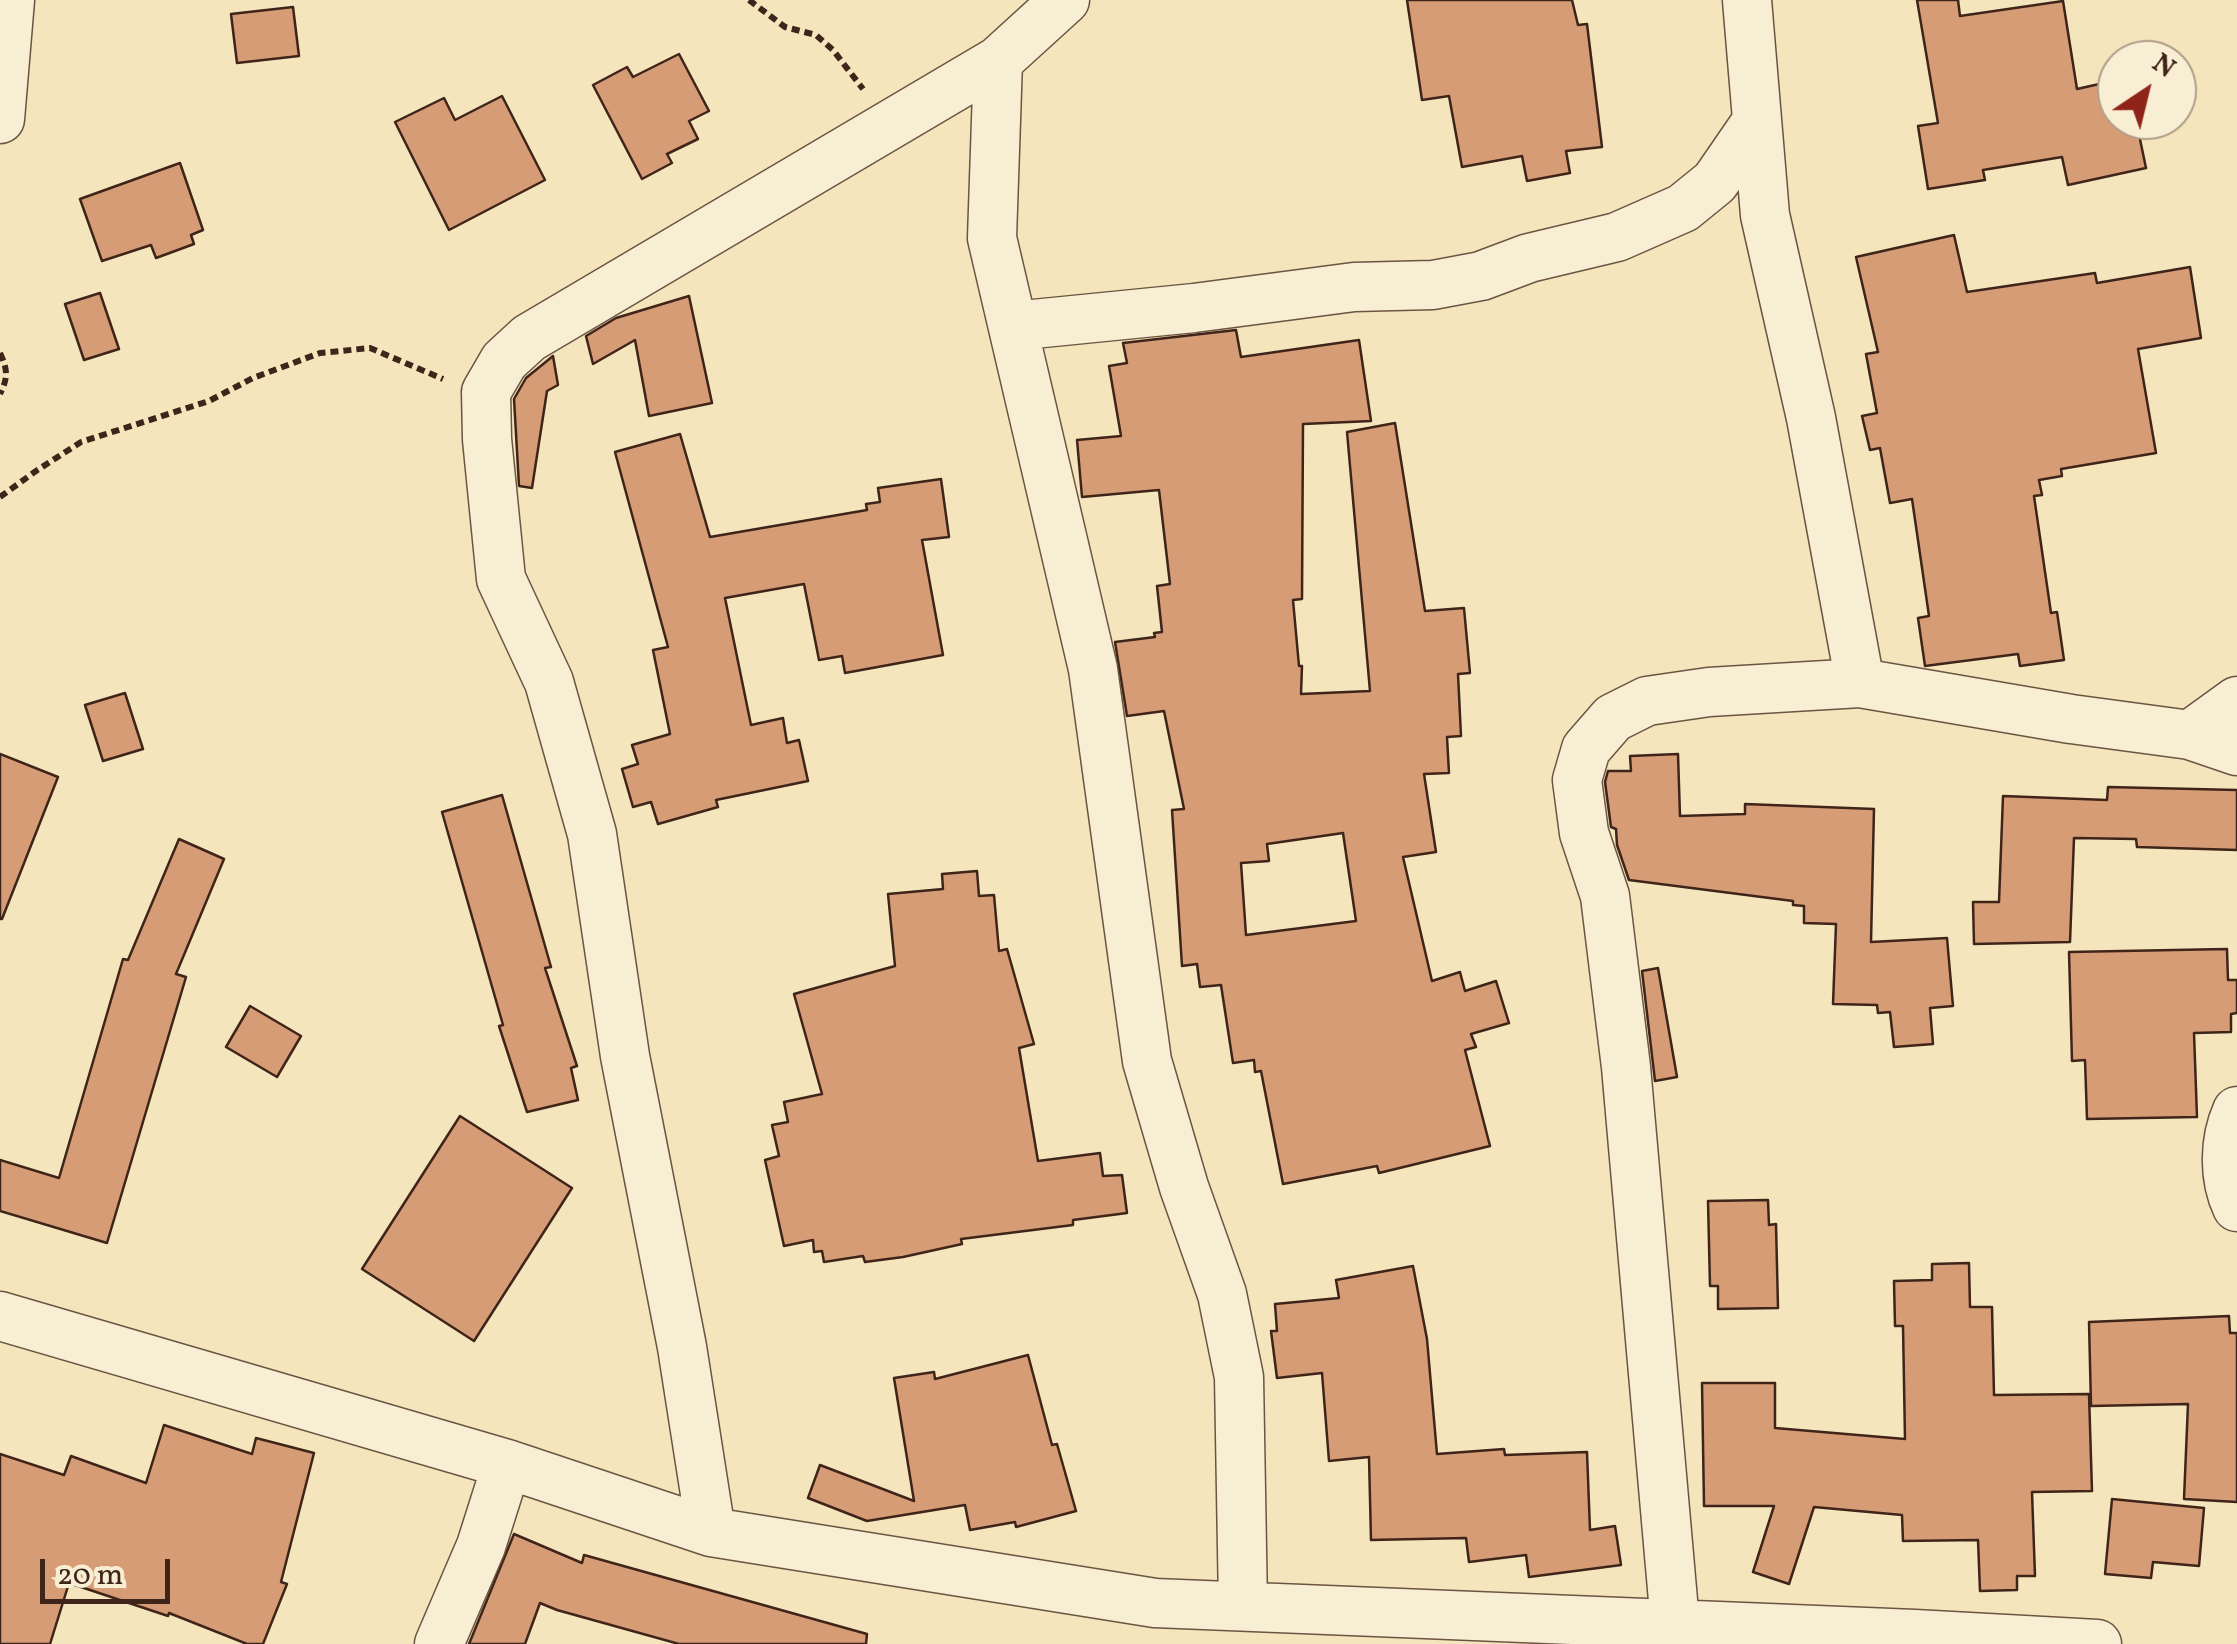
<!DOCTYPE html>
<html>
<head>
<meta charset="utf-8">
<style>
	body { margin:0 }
	#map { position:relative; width:2237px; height:1644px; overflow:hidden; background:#f5e5bc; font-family:Vollkorn,serif }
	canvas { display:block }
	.north { position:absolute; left:2097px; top:40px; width:100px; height:100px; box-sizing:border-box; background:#f8eed3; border:2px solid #ae9d89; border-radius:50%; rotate:35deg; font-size:28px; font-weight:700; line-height:40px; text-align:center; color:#3f2419 }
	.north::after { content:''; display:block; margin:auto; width:35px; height:45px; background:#8f2418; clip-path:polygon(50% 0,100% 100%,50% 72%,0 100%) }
	.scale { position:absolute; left:40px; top:1559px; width:130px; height:45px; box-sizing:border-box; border:5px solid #3f2419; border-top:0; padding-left:12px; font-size:30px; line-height:35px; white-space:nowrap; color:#3f2419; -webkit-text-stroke:8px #f8eed3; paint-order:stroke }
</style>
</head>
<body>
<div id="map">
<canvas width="2237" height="1644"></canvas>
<div class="north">N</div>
<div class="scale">20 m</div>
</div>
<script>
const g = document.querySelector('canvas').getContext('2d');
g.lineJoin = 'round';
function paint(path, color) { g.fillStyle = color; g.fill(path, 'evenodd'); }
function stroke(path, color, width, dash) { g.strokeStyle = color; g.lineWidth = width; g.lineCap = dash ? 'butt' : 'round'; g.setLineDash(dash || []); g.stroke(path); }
const building = new Path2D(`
	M1407,0H1572L1578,25L1587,24L1602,147L1566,151L1570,173L1527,181L1522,156L1462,167L1449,96L1422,100Z
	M1917,0H1958L1960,16L2063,1L2077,89L2117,80V120H2136L2146,168L2068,185L2062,157L1983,170L1985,180L1928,189L1918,126L1938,123Z
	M293,7L299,56L237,63L231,14Z
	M679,54L709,111L689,121L698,139L667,154L672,163L642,179L593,85L627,67L633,77Z
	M502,96L545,180L449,230L395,122L444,98L455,120Z
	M180,163L203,230L191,235L194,244L156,258L151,245L102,261L80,199Z
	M1954,235L1967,292L2095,273L2097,283L2190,267L2201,338L2138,349L2156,453L2061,469L2062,476L2039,480L2042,495L2034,496L2051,613L2057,612L2064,660L2020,666L2018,654L1925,666L1918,618L1929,616L1912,499L1890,503L1880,448L1870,450L1862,416L1877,413L1866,354L1878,352L1856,257Z
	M100,293L119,349L84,360L65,304Z
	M689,296L712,403L649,416L635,340L593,364L586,336L616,318Z
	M1236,330L1241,357L1359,340L1371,421L1303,424L1302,599L1293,600L1299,666H1302L1301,694L1370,691L1347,432L1395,423L1425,611L1464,608L1470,673L1458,674L1461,736L1447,737L1449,773L1424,774L1436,852L1403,857L1432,981L1460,972L1465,991L1496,981L1509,1023L1471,1034L1476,1047L1465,1050L1490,1146L1379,1173L1377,1166L1283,1184L1261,1071L1255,1072L1254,1060L1233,1063L1221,985L1200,987L1197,964L1182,966L1172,810L1184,809L1164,711L1127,716L1115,642L1155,637L1154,633L1162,632L1157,586L1170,584L1159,490L1082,497L1077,440L1121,436L1109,366L1127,363L1123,343ZM1343,833L1356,921L1246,935L1241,863L1269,861L1267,844Z
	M553,356L558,385L547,391L532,488L519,486L514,399L526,378Z
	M680,434L710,537L867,510L866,504L880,502L878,488L941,479L949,537L922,540L943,655L845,673L842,656L819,660L804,584L725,598L751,725L783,718L787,743L799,740L808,781L716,800L718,807L658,824L651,802L633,807L622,769L638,764L632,745L670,734L653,650L668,647L615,452Z
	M125,693L143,749L103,761L85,705Z
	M0,754L58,777L2,919H0Z
	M1678,754L1680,816L1745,814V804L1874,809L1871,942L1947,938L1953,1006L1930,1008L1933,1044L1894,1047L1890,1012L1878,1013L1877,1005L1833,1004L1836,924L1804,923V906L1793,905V901L1629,880L1617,845L1616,829L1611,827L1605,782L1608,771H1631L1630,756Z
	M2108,787L2237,790V850L2137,847L2136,839L2074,838L2070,942L1974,944L1973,902H1999L2003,796L2107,800Z
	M502,795L551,967L545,968L577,1066L571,1068L578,1100L527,1112L499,1026L503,1025L442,812Z
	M179,839L224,859L176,974L186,977L107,1243L0,1211V1160L59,1178L123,959L128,960Z
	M977,871L979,896L994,895L999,951L1007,949L1034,1044L1019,1048L1038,1161L1100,1153L1103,1176L1122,1175L1127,1213L1073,1220V1225L961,1239L962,1244L903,1257L865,1262L863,1256L824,1262L822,1251L814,1252L813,1240L784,1246L765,1160L779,1156L772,1125L788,1122L784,1102L822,1094L794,994L895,966L888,894L943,889L942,874Z
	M2227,949L2228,980H2237V1013L2231,1014V1032L2194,1033L2197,1117L2087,1119L2085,1060L2072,1061L2069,952Z
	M1658,968L1677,1077L1655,1081L1642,971Z
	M250,1006L301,1036L277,1077L226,1047Z
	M460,1116L572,1188L474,1341L362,1269Z
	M1768,1200L1769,1225L1776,1224L1778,1308L1718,1309V1286H1710L1708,1201Z
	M1969,1263L1970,1307H1992L1994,1395L2089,1394L2092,1491L2032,1492L2035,1576H2017V1590L1980,1591L1978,1540L1903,1541L1902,1515L1814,1507L1789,1584L1753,1572L1774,1506H1704L1702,1383H1775V1428L1905,1439L1903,1326H1895L1894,1281L1932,1280V1264Z
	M1413,1266L1427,1339L1437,1454L1504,1449L1505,1455L1587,1452L1590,1530L1615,1526L1621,1565L1529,1577L1526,1555L1469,1562L1466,1538L1371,1540L1369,1457L1329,1461L1322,1373L1277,1378L1271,1331H1277L1275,1304L1339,1298L1336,1280Z
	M2229,1316L2230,1333H2237V1502L2184,1499L2188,1404L2091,1406L2089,1322Z
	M1028,1355L1052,1445L1057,1444L1076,1511L1016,1527L1015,1522L970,1530L965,1505L867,1521L808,1498L820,1465L914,1501L894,1378L934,1372L935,1379Z
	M164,1425L252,1454L256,1438L314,1453L281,1582L287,1584L263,1644H247L169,1613L168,1616L69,1583L50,1644H0V1454L64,1475L71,1456L146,1483Z
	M2112,1499L2204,1508L2199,1566L2153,1562L2151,1578L2105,1574Z
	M514,1534L582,1563L584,1555L867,1634L866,1644H679L557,1610L540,1603L525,1644H469Z`);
paint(building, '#d69c76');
stroke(building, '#3f2419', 2.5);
const minor = new Path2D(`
	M1747,0L1765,215L1811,418L1860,683
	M998,61L992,238L1093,669L1147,1061L1184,1187L1222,1294L1239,1377L1243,1606
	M0,119L10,0
	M1013,326L1194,308L1354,287L1433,285L1481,276L1529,258L1617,237L1683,208L1715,182L1757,121
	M2190,735L2237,701
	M2237,1111C2224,1140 2223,1178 2237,1207
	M0,1316L507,1464L711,1532L1155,1603L1915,1634L2097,1644
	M711,1532L682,1347L625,1056L592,834L549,682L501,579L487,439L486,392L504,361L529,338L998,61L1065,0
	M1675,1623L1626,1067L1605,896L1584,833L1577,780L1586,749L1613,718L1647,701L1709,692L1860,683L2071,719L2190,735L2237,751
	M439,1644L481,1546L507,1464`);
stroke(minor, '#6c5442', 51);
stroke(new Path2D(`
	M749,0L785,27L816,35L833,50L863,89
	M0,353C8,370 8,378 0,394
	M0,497L36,471L81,442L209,401L253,378L320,353L370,348L443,379`), '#3f2419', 6, [8, 5]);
stroke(minor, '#f8eed3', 48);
</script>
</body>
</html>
